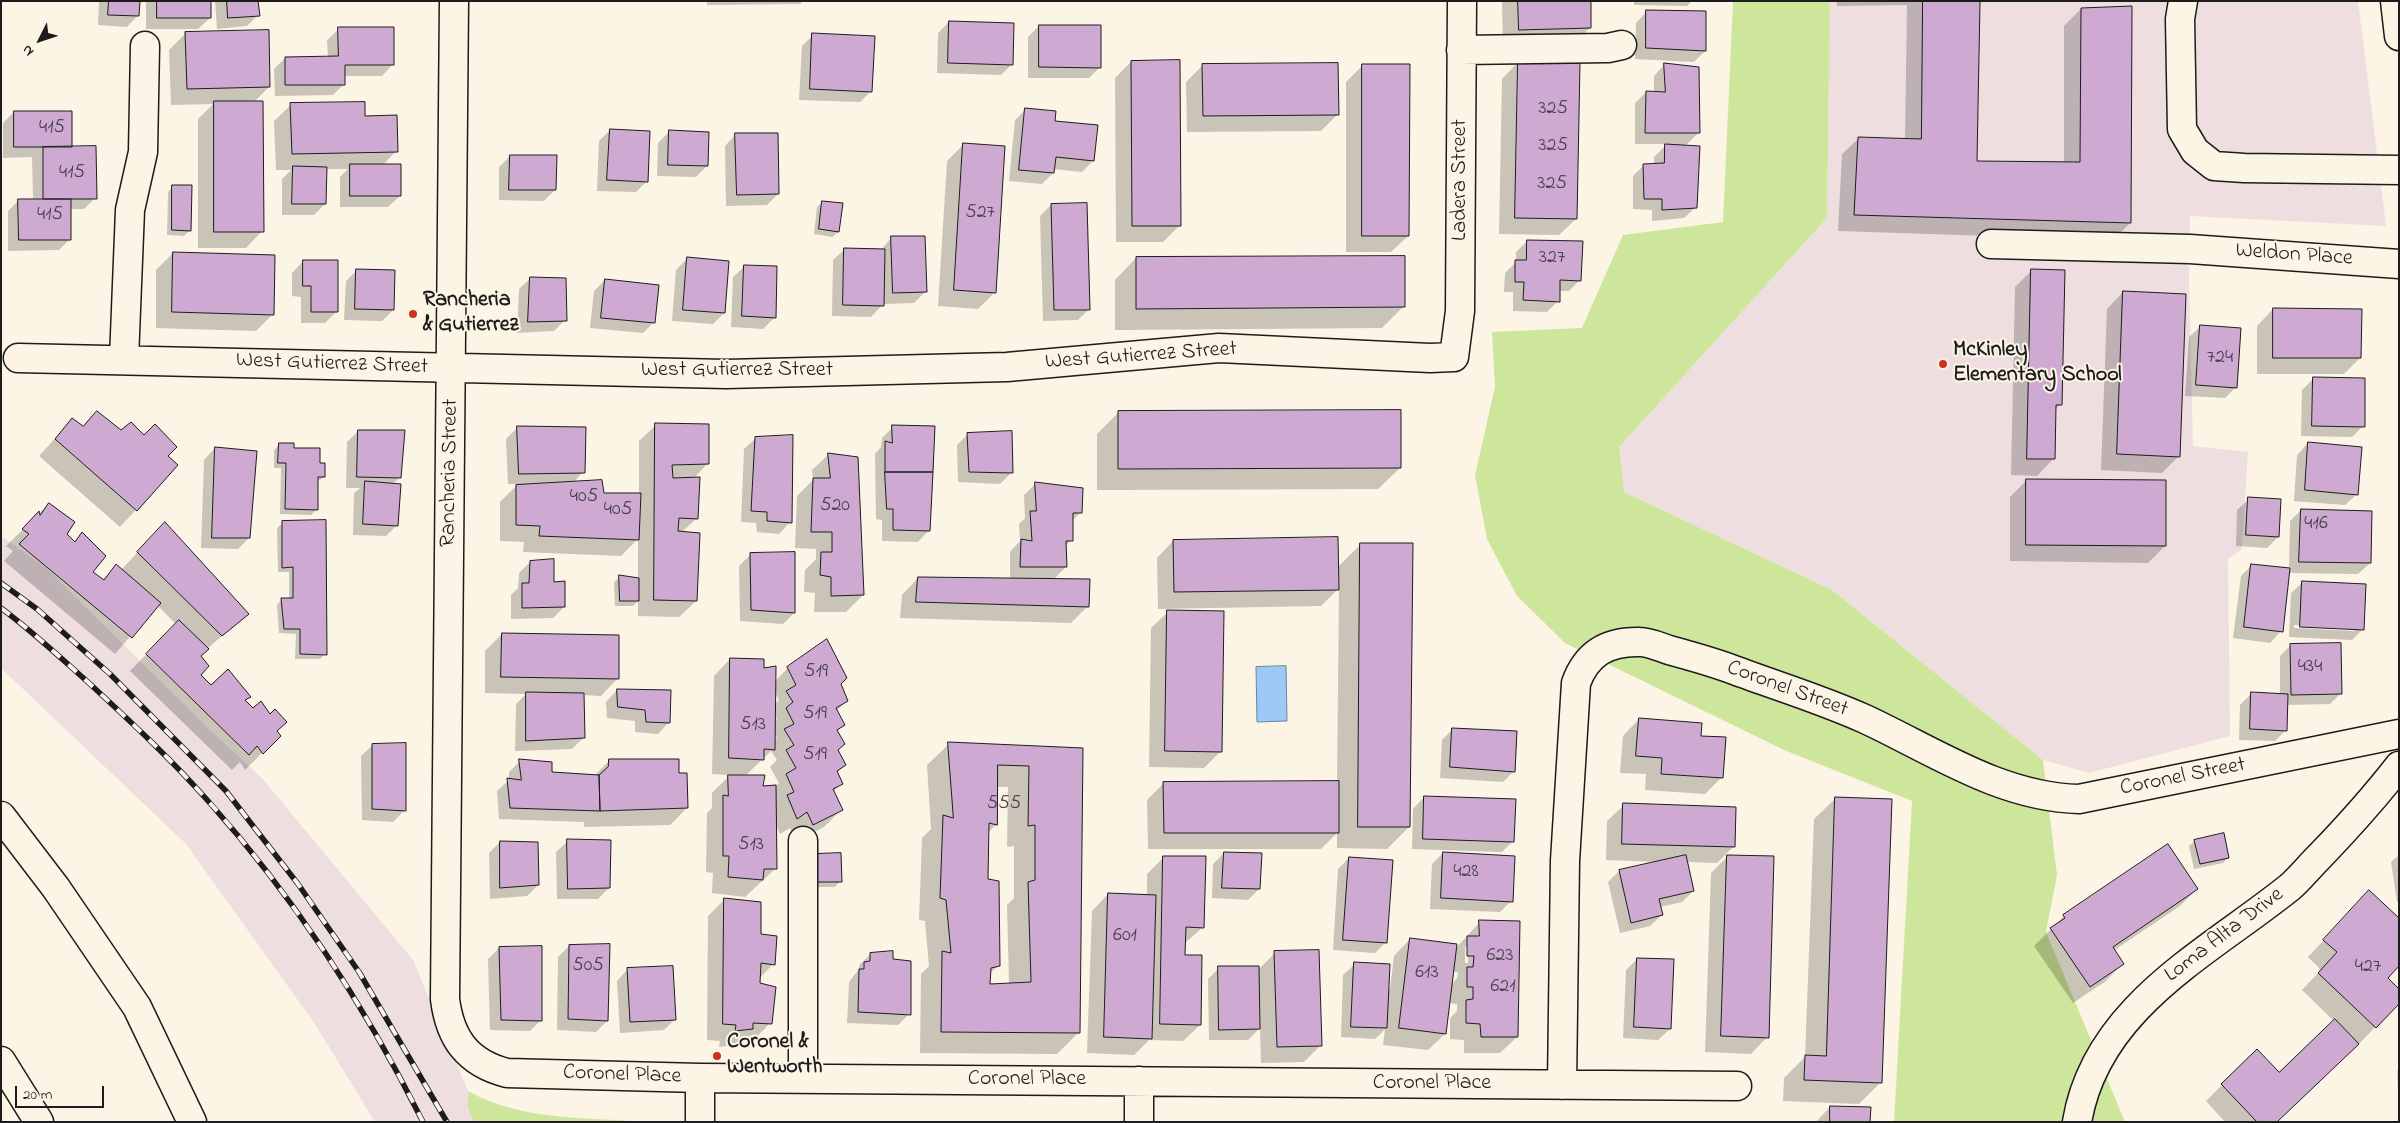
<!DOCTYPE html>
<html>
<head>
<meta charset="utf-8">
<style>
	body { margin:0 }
	#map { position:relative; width:2400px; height:1123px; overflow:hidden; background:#fcf5e5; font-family:"Indie Flower",sans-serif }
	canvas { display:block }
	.frame { position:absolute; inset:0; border:2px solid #1c1c1c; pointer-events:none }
	.north { position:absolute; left:15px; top:15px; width:50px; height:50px; -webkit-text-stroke:4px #fcf5e5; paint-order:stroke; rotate:229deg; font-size:14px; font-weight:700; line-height:20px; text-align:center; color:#1c1c1c }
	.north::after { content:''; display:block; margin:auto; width:18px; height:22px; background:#1c1c1c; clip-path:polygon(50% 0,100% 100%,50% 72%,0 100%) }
	.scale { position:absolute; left:15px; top:1086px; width:89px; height:22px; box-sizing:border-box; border:2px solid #1c1c1c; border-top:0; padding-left:6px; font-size:15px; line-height:18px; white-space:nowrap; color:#1c1c1c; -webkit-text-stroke:4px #fcf5e5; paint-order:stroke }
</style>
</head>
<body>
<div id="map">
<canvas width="2400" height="1123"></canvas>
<div class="frame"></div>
<div class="north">N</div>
<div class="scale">20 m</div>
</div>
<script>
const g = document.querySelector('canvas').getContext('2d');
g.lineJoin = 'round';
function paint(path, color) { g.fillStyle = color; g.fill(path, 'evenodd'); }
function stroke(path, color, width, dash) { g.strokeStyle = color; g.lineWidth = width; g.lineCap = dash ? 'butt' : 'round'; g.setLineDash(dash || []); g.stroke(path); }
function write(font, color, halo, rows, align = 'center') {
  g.font = font + ' "Indie Flower",sans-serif'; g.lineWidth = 4; g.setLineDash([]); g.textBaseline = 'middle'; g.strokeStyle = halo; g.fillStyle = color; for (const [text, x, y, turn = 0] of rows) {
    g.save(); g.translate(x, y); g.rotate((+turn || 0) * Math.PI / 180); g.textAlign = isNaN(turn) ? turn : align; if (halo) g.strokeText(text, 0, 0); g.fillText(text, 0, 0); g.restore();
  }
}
paint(new Path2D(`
	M1830,1H2358L2386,226L2190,216L2189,282L2193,446L2248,452L2242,549L2228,559L2230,736L2089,773L2043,760L1832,590L1624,492L1618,448L1827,218Z
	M1,536L44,566L212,732L262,778L413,960L468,1091V1108L474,1122H375L315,1024L186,844L1,668Z`), '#eedee0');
paint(new Path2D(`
	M1733,1H1830L1827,218L1619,447L1624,492L1832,590L2043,760L2057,875L2046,932L2125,1122H1894L1912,801L1784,750L1565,643L1517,596L1487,539L1475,475L1495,387L1492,332L1582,328L1623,235L1723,222Z
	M468,1091C521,1121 586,1117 645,1122H474L468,1108Z`), '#cee69c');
const water = new Path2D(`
	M1286,666L1287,721L1257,722L1256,667Z`);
paint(water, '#9cc9f6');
stroke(water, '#69849f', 1);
paint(new Path2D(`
	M99,1H138V15L127,27L98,25Z
	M146,1H209L210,18L198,29H146Z
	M215,1H257L258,15L247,26L217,29Z
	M707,1H803L800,4L707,5Z
	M1502,1H1589L1590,28L1573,44L1503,46Z
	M1634,1H1692L1687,6L1634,5Z
	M1837,1H1979L1975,162L2064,163V26L2081,9L2130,223L2113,240L1838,231L1842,154L1859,138L1905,140L1907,5L1837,6Z
	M1647,11L1705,51L1694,62L1635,59L1636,23Z
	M949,22L1012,64L1001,75L937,73L938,33Z
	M1039,26L1100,67L1089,78H1028V37Z
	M339,29L393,64L382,76H344V84L333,95L275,96L274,69L285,58H328L327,40Z
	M186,33L269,87L253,103L262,231L246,248H198V119L213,104L171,105L169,50Z
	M813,35L871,91L860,102L799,100L802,46Z
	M1131,62L1180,225L1163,242H1116L1115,78Z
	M1518,62L1576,219L1559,235L1499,234L1502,79Z
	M1665,64L1698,133L1685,146L1696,207L1684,218L1652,221V210L1633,209V176L1644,165L1654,164V157L1667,144H1635V103L1646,92H1654V76Z
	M1203,65L1338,114L1321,131L1187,132L1186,82Z
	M1363,65L1408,236L1391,252H1346V82Z
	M291,105L364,117L396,151L382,166L400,196L388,207H340V177L348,169H325V204L314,215H282V179L291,170H276L274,121Z
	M1026,109L1054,122L1093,161L1082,172L1053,169V173L1042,184L1009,181L1015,120Z
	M14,112L71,148L95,198L84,209H70V239L59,250L8,251V211L19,200H33L32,157L3,158V123Z
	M610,130L647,181L636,192L597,191L599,141Z
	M669,132L707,166L696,177L657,176L658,143Z
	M736,134L778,194L767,205L726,206L725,146Z
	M963,145L995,292L978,309L938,306L947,161Z
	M510,156L555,190L544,201L499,200V167Z
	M173,186L190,230L184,236L167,235L168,192Z
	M823,202L838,232L832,237L814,234L817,207Z
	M1051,205L1089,309L1078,320L1043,321L1040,216Z
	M892,237L925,292L914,303L883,304L871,317L832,316L833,260L845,249L881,250Z
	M1527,241L1580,280L1569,291H1559L1558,301L1547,312L1513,311V292H1504L1505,273L1516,262V252Z
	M173,253L273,314L256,331L156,328V270Z
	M1136,258L1403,307L1382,328L1115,330V280Z
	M687,259L724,313L713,324L672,321L676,270Z
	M303,261L336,312L325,323H301V297L292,296V273Z
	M745,266L774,318L763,329L731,327L733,277Z
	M357,270L393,310L382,321L344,320L346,281Z
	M2031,271L2060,404L2054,411L2053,459L2037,476L2011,475L2015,287Z
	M531,278L565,320L554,331L517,333L519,289Z
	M605,280L654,322L643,333L590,328L594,291Z
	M2123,292L2179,456L2162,473L2101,470L2107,309Z
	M2273,309L2360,358L2344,374H2257V326Z
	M2201,326L2236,387L2225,398L2185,396L2189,337Z
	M2313,379L2363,426L2352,437L2301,436L2302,390Z
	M1119,412L1400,468L1378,489L1097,490V434Z
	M72,420L82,427L121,432L177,465L120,527L39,456Z
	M656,425L708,463L693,479L697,518L682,532L696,601L679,617L638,616V601L633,606H615L614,582L620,577L638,579V539L621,556L523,552L524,542L500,541V502L518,484H508L506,439L518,427L583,472L573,483L603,494H639V441Z
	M893,427L929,530L918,542L882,541V520L876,519L875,454L881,447L882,438Z
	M358,431L400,477L392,485L397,525L386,536L353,535L354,493L360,488H346L347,442Z
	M968,434L1011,473L1000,484L958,482L957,445Z
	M756,438L790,522L779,534L757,532L756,523L741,522L744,449Z
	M2308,443L2357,494L2345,505L2294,501L2297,455Z
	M280,444L319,464L324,477L317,482V509L311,515L280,514L281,468H274V450Z
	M215,448L249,538L238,549L201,548L204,460Z
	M829,454L863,595L846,612H814L815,593L804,592L805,570L816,559V549L795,548L797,496L813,480L812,470Z
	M2026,481L2165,546L2148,563L2010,561V497Z
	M1035,484L1081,512L1072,521L1071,540L1065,547L1066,567L1053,580L1088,606L1071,623L900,618L902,595L918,578L1010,579V552L1020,541L1019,524L1025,518L1024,495Z
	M2249,499L2278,537L2267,548L2236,546L2237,510Z
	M49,504L65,534L74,542L82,534L92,572L102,581L116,566L121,570L149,540L247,614L199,656L200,675L211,687L249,697L244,701L279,736L245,770L240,762L232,770L130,671L176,624L157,605L115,654L4,561L13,551L6,546Z
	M2301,510L2370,563L2358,574L2288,573L2281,631L2270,643L2233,638L2241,576L2252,565L2289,569L2290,521Z
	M283,523L325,654L320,659H295L296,634L279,633L277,605L282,599H289V572H278L277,528Z
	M1173,541L1338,567L1361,544L1409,827L1387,849L1337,848V833L1321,849H1148L1147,800L1164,783H1337L1339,588L1321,606L1158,609L1157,558Z
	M751,554L794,613L783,624L740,621L739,566Z
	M530,562L553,584L564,607L553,618L511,619V595L518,588L519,573Z
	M2303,582L2363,629L2352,640L2289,637L2291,593ZM2294,625L2354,628V631L2294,628Z
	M1168,612L1221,751L1204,768L1149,767L1151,628Z
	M502,634L617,679L601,696L583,695V738L572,749L515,751L516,704L526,694L485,693V651Z
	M2291,645L2341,693L2330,704L2287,705L2286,730L2275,741L2239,740L2240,705L2251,694L2280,695V656Z
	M730,659L763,669L774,682L788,668L839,684L847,701L836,711L844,724L837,731V751L844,765L837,773L842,783L833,792L841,810L824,827L796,841L790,828L780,834L776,824V868L745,897L712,893L713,873L706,872L707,813L712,808V793L730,775L712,774L714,676ZM774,691L779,700L774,705ZM774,714L777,719L774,722ZM774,733L777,738L773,742ZM771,751L777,760L770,767L779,783L775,786L762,788L745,776Z
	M617,690L669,722L658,734L635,732V721L607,718L606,702Z
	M1639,719L1722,777L1705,794L1645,790L1646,774L1620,773L1623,736Z
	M1453,729L1514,771L1503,782L1440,778L1442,740Z
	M949,744L1082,749L1078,1033L1057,1054L920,1053L921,974L929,966L925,921L919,920L922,838L931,829L927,765ZM996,787H1008L1007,847L1014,846V898L1007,905L1009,984L989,985V974L998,966L987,880L988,832L996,825Z
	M373,745L404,811L393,822L362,820L361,756Z
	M610,760L677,774L687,808L670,825L584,827V822L499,819L497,791L509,780V772L520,761L551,773L594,776Z
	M1424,797L1513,841L1502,852L1412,849L1413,809Z
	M1836,798L1881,1082L1859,1104L1783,1101L1784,1078L1805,1057L1814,819Z
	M1624,805L1734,846L1717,863L1686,862L1693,891L1682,902L1660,907L1662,915L1650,926L1620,933L1608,882L1619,871L1659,862L1606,860L1607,821Z
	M568,841L609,888L598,899H557L556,852Z
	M2195,841L2228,858L2223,863L2194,869L2189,846Z
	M500,842L538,885L527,896L490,899L489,853Z
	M1224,853L1259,889L1248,900L1212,898L1213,864Z
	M1443,853L1511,901L1500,912L1430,909L1432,864Z
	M2399,855V902H2397L2391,862Z
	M1728,856L1767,1037L1751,1054L1705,1052L1711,873Z
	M1164,857L1203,927L1184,944V956L1200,1025L1183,1041L1149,1040L1134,1055L1087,1053L1092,911L1108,894L1147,896V874Z
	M1349,858L1386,942L1375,953L1333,950L1338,869Z
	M811,860L840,881L835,887H812Z
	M2197,889L2180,906L2113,951L2122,964L2106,981L2073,1003L2034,946L2064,916Z
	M725,899L759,935L773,964L759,979V984L770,1023L754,1040H740L735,1045L719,1047L720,1041L707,1040L708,916Z
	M2353,909L2399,1002L2359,1044L2276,1122H2225L2206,1101L2222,1085L2279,1073L2334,1021L2302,990L2321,970L2308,957Z
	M1480,922L1517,1037L1500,1053H1464V1040L1450,1039V1018L1457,1011V1004L1448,1003L1445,1034L1428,1050L1383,1045L1385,1029L1375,1039L1341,1037L1343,975L1355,964L1390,989L1394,956L1410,939L1455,949ZM1468,945V963H1465V948ZM1452,972H1458L1457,978L1451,985Z
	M569,946L607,1021L596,1032L557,1030L558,957Z
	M499,948L541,1020L530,1031L490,1030L488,959Z
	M1275,953L1321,1045L1304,1062L1261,1063L1260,1028L1248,1040H1209L1208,979L1219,968L1258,970Z
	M871,954L892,961L909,1014L898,1025L847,1023L849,982L859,969V965Z
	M1637,959L1670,1029L1658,1040L1623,1038L1626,970Z
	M628,969L675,1019L664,1030L620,1033L617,981Z
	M2399,1070V1112L2397,1071Z
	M1830,1107L1869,1122H1816Z`), '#0003');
const building = new Path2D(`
	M109,1H140L139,16L108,15Z
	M157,1H211V18H157Z
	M227,1H258L260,16L228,18Z
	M1518,1H1591V28L1519,30Z
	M1923,1H1980L1977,161L2080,162L2081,8L2132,6L2131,223L1854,215L1858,137L1921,139Z
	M1646,10L1706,11V51L1646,48Z
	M949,21L1014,23L1013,65L948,63Z
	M1039,25H1101V68L1039,67Z
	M338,27H394V65H345V85H285V57L338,56Z
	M269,30L270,87L187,89L185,32Z
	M812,33L875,36L872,92L810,89Z
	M1180,60L1181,226H1132L1131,61Z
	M1518,61L1580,63L1577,219L1515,218Z
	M1338,63L1339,115L1203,116L1202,64Z
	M1664,63L1699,67L1700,133H1645L1646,91L1665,92Z
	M1362,64H1410L1409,236H1362Z
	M214,101H263L264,232H214Z
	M365,102V116L397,115L398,152L292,154L290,103Z
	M1025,108L1056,111L1055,121L1098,125L1094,161L1056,157L1054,173L1019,170Z
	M14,111H72V147H14Z
	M610,129L650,131L648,182L607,180Z
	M669,130L709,132L708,166L668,165Z
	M735,133H778L779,194L737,195Z
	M963,143L1005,146L996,293L954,290Z
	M1665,144L1700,146L1697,208L1662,210V199H1644L1643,164L1664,163Z
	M96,146L97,199H43V147Z
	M510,155H557L556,190H509Z
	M350,164H401V196H350Z
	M293,166L327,167L326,204H292Z
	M172,185H192L191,231L172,230Z
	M18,199H71V240H19Z
	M822,201L843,203L839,232L819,229Z
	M1087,203L1090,310H1054L1051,204Z
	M891,236H925L927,292L893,293Z
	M1527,240L1583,241L1581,281L1560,280V302L1523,300L1524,282H1515V260H1526Z
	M844,248L885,249L884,306L843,305Z
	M173,252L275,255L274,315L172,312Z
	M1405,256V307L1136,309V257Z
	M687,257L729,261L725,313L683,310Z
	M303,260H338V312H311V286H303Z
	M744,265L777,266L776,318L742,316Z
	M356,269L395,270L394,310L355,309Z
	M2031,269L2065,270L2062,405H2056L2055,459H2027Z
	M530,277L566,278L567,321L528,322Z
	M605,279L659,285L655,323L601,318Z
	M2123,291L2186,294L2180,457L2117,454Z
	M2273,308L2362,309L2361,358H2273Z
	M2200,325L2241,328L2237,388L2196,385Z
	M2313,377L2365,378V427L2312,426Z
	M1401,410V468L1118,469V411Z
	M97,411L121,430L131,422L144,435L155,424L177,447L168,456L178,465L137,511L55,439L72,418L83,426Z
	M655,423L709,424V464L672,465L673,478L700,477L698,519L679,518L678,531L700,533L697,601L654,600Z
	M892,425L935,426L933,472H885V441L892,443Z
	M517,426L586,427L585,473L519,474Z
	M358,430H405L401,478L357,477Z
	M1012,431L1013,473L969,472L967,433Z
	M793,435L792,523L767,521V512L751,511L755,437Z
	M2308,442L2362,447L2358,495L2305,490Z
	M279,443H294V448H320V463H325V477H318V510L285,509L286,463H278Z
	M215,447L257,451L250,538H212Z
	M828,453L858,457L864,595L831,596V577L820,575L821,552H832V532H811L813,478H830Z
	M885,472H933L930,531L893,530V509H887Z
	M2026,479L2166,480V546L2026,545Z
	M602,480L604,493H641L639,540L539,536L540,526L516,525V485Z
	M365,481L401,484L398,526L363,524Z
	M1035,482L1083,488L1082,513H1073V541H1066L1067,567H1020L1021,539L1032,541L1030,511H1036Z
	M2248,497L2281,499L2279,537L2246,535Z
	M49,503L75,522L67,534L75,542L82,532L106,556L93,572L104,580L116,564L161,603L132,638L19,544L29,534L22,529L39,511L40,515Z
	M2301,509L2372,511L2371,563L2299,562Z
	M326,520L327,655L300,654V629H284L281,598H293V567L282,568V521Z
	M165,522L249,614L222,636L137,552Z
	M1338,537L1339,590L1174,592L1173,540Z
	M1360,543H1413L1410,827H1358Z
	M795,552V613L751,610L750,553Z
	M554,559V582L565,581V607L522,608V583H529L530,561Z
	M2251,564L2290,568L2283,632L2244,627Z
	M619,575L639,578V601H620Z
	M918,577L1090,579L1089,607L916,602Z
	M2302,581L2366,584L2364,630L2300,627Z
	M1167,610L1224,611L1222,752L1165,751Z
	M179,620L209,649L201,656L209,666L201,675L211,685L228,669L251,697L245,700L253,708L261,701L270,714L275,709L287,722L277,731L281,736L263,754L257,746L249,755L146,654Z
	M502,633L619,635V679L501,677Z
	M827,639L847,678L841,684L848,701L836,708L845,725L837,730L845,744L838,750L846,765L837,771L843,784L833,789L843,810L813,825L807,812L797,819L787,795L794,792L786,774L796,768L786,750L794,745L784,729L794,724L786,708L793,702L786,691L796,685L787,667Z
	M2341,643L2342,694L2291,695L2290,644Z
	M730,658L764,659V668L776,666L775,750L764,749V760L729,758Z
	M617,689L671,690L670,723L646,722L645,710L618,707Z
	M526,692L584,693L585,738L526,741Z
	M2251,692L2288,694L2287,731L2250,729Z
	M1639,718L1702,723L1701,736L1726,737L1723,778L1661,774L1662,758L1636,756Z
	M1452,728L1517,731L1515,772L1450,767Z
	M948,742L1083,748L1080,1033L941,1032L942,951L951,953L946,900L940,898L943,815L953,818ZM998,765L1029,766L1028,826L1035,825V880L1028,882L1031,982L990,984L991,968L1000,966L999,881L988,879L989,823L997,825Z
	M406,743V811L372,809V744Z
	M519,759L552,762V772L599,775L600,811L510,808L507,778L521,780Z
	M609,759H679V773H687L688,808L600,811L599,775L608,767Z
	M728,775H765L763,786L776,785L777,869H764L763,880L728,877L729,856H723V795L728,796Z
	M1339,781V833H1164L1163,782Z
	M1424,796L1516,799L1514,842L1423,839Z
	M1835,797L1892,799L1882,1083L1804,1080L1805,1055L1826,1056Z
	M1623,803L1736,807L1735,847L1622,844Z
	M2224,833L2229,858L2200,864L2194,840Z
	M567,839L611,840L610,888L568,889Z
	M500,841L538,842L539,885L500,888Z
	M2168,844L2198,889L2113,947L2124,964L2090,987L2050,928L2065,918L2063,915Z
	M1224,852L1262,853L1260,889L1222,888Z
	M1443,852L1515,856L1513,902L1441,898Z
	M841,853L842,882H817L816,854Z
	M1686,855L1694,891L1659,899L1663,915L1631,923L1619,870Z
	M1727,855L1774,856L1769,1038L1721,1036Z
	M1163,856H1206L1204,928L1186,927L1185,955H1202L1201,1025L1160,1024Z
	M1349,857L1393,860L1387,943L1343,940Z
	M2369,890L2399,918V966L2388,978L2399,989V1004L2376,1028L2318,973L2337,952L2323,940Z
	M1108,893L1156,895L1152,1039L1104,1037Z
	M724,898L761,902V934L777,936L775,965L761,963L760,983L776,987L772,1024L753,1023V1029L735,1031L736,1025L723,1024Z
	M1479,920L1520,921L1518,1037H1481L1480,1024L1466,1023V1000L1473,999V987H1467V967H1473L1474,956H1467V936H1479Z
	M1410,938L1457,944L1446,1034L1399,1028Z
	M610,944L608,1021L568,1019L569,945Z
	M542,946V1021L501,1020L499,947Z
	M1319,950L1322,1046L1277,1047L1274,951Z
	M893,951V959L911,961V1015L858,1012L859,969H864V962L870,961V953Z
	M1637,958L1674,959L1671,1029L1634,1027Z
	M1354,962L1390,964L1387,1028L1351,1027Z
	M673,966L676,1020L630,1022L627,968Z
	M1218,966H1259L1260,1029L1219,1030Z
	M2335,1019L2359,1044L2277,1122H2257L2221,1084L2257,1049L2279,1072Z
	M1830,1106L1871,1107L1870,1122H1830Z`);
paint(building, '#ceaad3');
stroke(building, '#1c1c1c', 1);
const minor = new Path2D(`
	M454,1L445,999C450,1039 468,1063 507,1073L700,1078L1737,1086
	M2183,1L2180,19L2182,129L2195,151L2214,166L2244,168L2399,170
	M2395,1L2399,36
	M1461,50L1608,48L1622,45
	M1991,244L2190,249L2399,264
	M18,358L726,374L1007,367L1219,348L1430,358L1454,357L1460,311L1462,1
	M124,359L130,210L143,152L145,46
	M803,1079V841
	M1562,1085L1565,861L1576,683C1587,653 1608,641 1640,642C1649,642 1660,647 1669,650C1691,656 1713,662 1734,670C1777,686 1823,700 1865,719C1934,751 2000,797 2079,799L2399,734
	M700,1122V1078
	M1139,1122V1081
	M2077,1122C2096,1007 2208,953 2290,887C2300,878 2309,867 2319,857C2347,828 2374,798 2399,766`);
const highway = new Path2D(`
	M1,816L56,888L137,1007L192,1122
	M1,1061L39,1122`);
stroke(minor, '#1c1c1c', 31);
stroke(highway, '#1c1c1c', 31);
stroke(minor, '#fcf5e5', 28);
stroke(highway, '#fcf5e5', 28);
const rail = new Path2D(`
	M1,583L37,609L110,674L226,791L298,884L359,972L447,1122
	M1,608C32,631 61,658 90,684C131,722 172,760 209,802C294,897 366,1008 423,1122`);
stroke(rail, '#1c1c1c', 5.5);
stroke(rail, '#fcf5e5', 4, [11]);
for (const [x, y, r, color] of [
	[413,314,5,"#c8321e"],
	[1943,364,5,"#c8321e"],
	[717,1056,5,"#c8321e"]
]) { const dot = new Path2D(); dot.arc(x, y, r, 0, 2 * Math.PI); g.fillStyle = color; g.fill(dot); stroke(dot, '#fcf5e5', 2); }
write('20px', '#48404a', null, [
	["325",1553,110],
	["415",52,129],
	["325",1553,147],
	["415",72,174],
	["325",1552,185],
	["527",980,214],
	["415",50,216],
	["327",1552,259],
	["724",2220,359],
	["405",584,498],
	["520",835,507],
	["405",618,511],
	["416",2316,525],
	["434",2310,668],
	["519",816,673],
	["519",815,715],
	["513",753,726],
	["519",815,756],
	["555",1004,805],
	["513",751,846],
	["428",1466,873],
	["601",1125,937],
	["623",1500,957],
	["505",588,967],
	["427",2368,968],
	["613",1427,974],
	["621",1503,988]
]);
write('22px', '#1c1c1c', '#fcf5e5', [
	["Ladera Street",1461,180,-90],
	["Weldon Place",2294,256,4],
	["West Gutierrez Street",1141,357,-4],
	["West Gutierrez Street",332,365,2],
	["West Gutierrez Street",737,371],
	["Rancheria Street",451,473,-89],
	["Coronel Street",1787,690,20],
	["Coronel Street",2183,778,-11],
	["Loma Alta Drive",2225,936,-37],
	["Coronel Place",622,1076,2],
	["Coronel Place",1027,1080],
	["Coronel Place",1432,1084]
]);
write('bold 22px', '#1c1c1c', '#fcf5e5', [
	["Rancheria",423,301],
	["& Gutierrez",423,326],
	["McKinley",1953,351],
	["Elementary School",1953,376],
	["Coronel &",727,1043],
	["Wentworth",727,1068]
], 'left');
</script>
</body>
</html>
